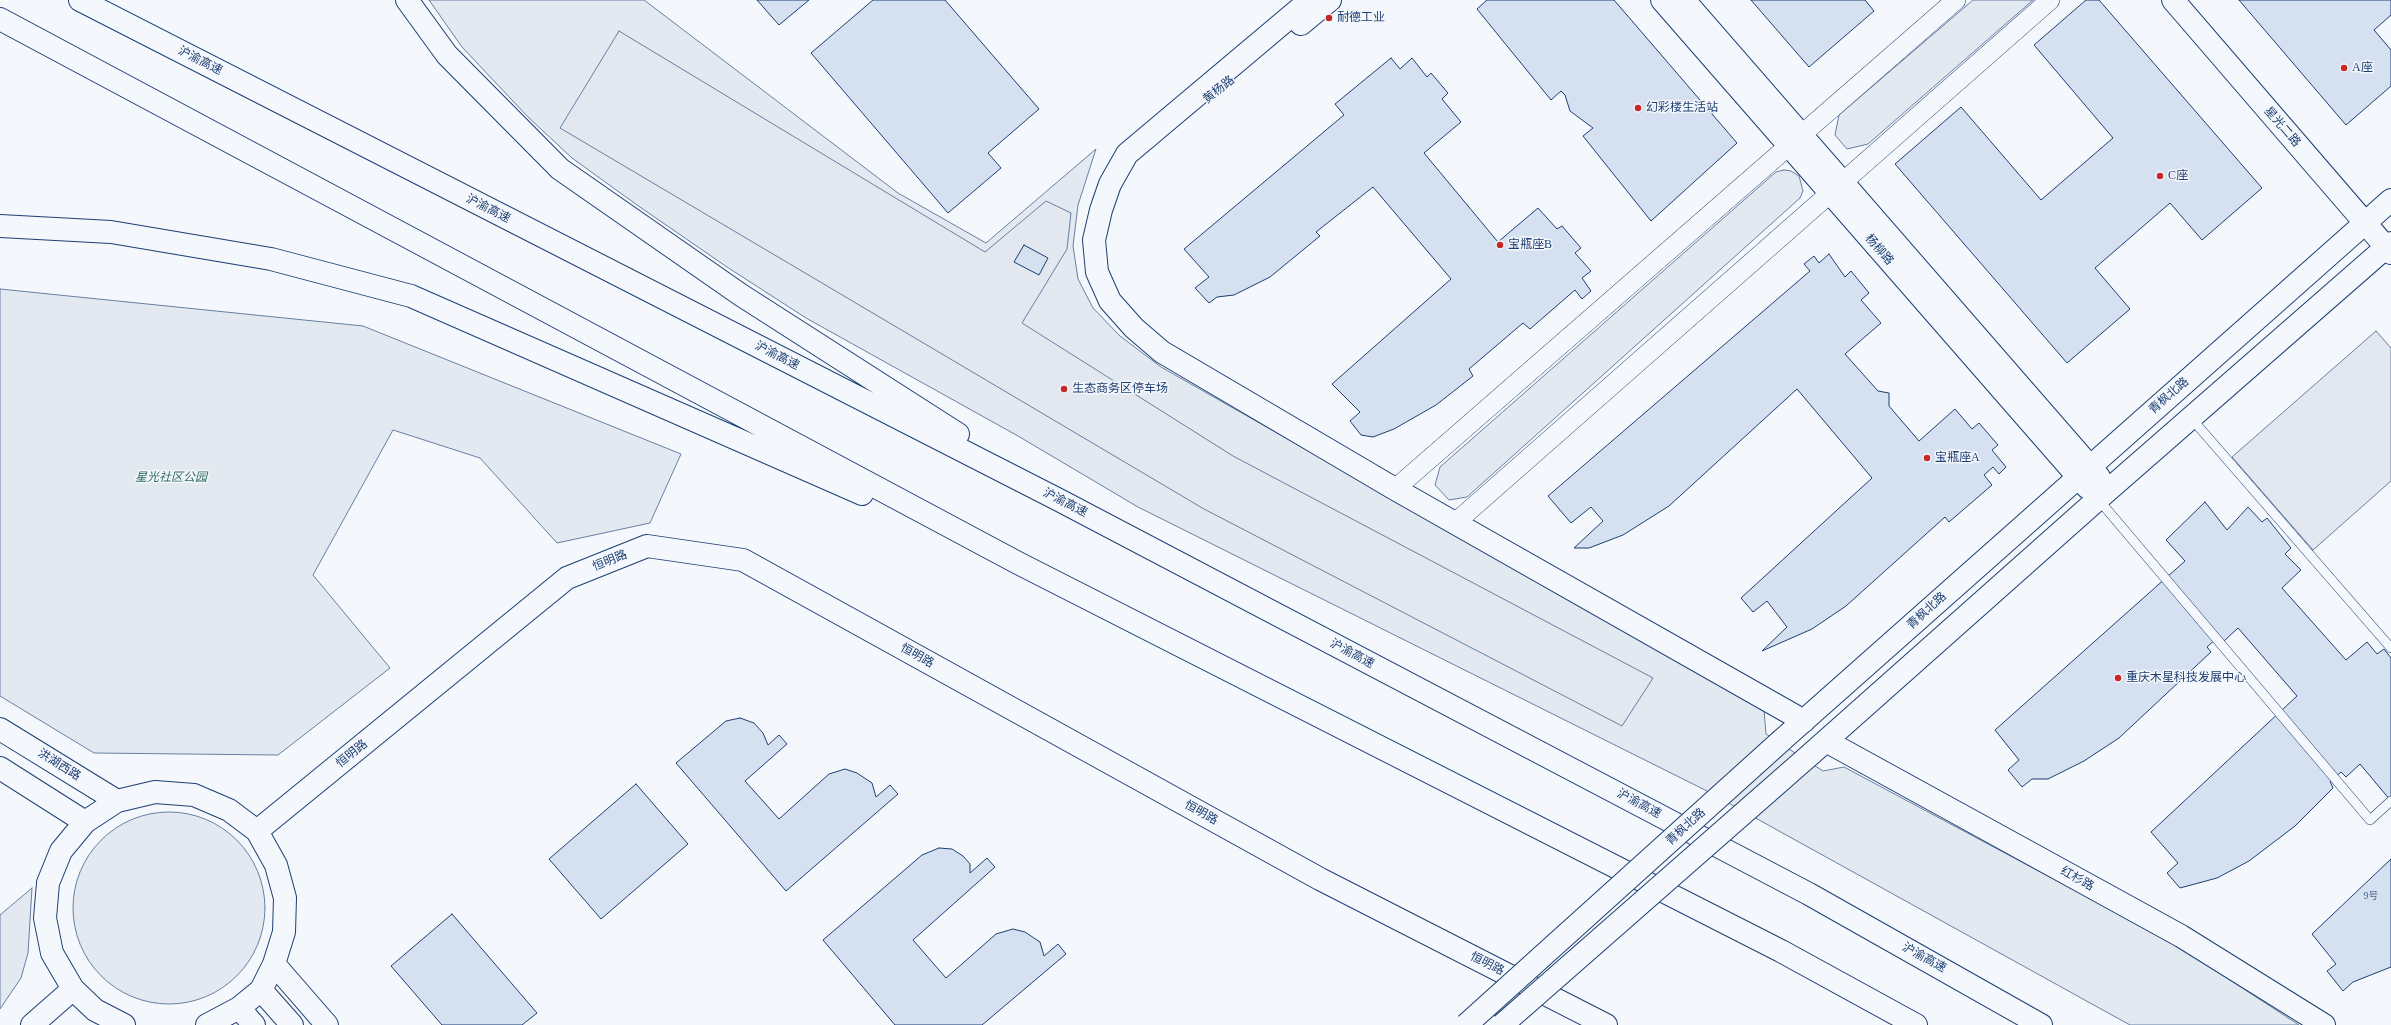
<!DOCTYPE html>
<meta charset="utf-8">
<style>
body{margin:0}
canvas{display:block;background:#f4f7fb}
</style>
<canvas width="2391" height="1025"></canvas>
<script>
const g = document.querySelector('canvas').getContext('2d');
g.lineJoin = 'round';
function paint(path, color) {
  g.fillStyle = color;
  g.fill(path, 'evenodd');
}
function toPath(rows) {
  const path = new Path2D();
  for (const r of rows) {
    if (r.length === 3) {
      path.moveTo(r[0] + r[2], r[1]);
      path.arc(r[0], r[1], r[2], 0, 2 * Math.PI);
      continue;
    }
    path.moveTo(r[0], r[1]);
    for (let i = 2; i < r.length; i += 2) path.lineTo(r[i], r[i + 1]);
  }
  return path;
}
function strokePath(path, color, width, dash) {
  g.strokeStyle = color;
  g.lineWidth = width;
  g.lineCap = dash ? 'butt' : 'round';
  g.setLineDash(dash || []);
  g.stroke(path);
}
function write(font, color, halo, rows, align = 'center') {
  g.font = font + ' "Times New Roman","Noto Sans SC",serif';
  g.lineWidth = 3;
  g.setLineDash([]);
  g.textBaseline = 'middle';
  g.strokeStyle = halo;
  g.fillStyle = color;
  for (const [text, x, y, turn = 0] of rows) {
    g.save();
    g.translate(x, y);
    g.rotate((+turn || 0) * Math.PI / 180);
    g.textAlign = isNaN(turn) ? turn : align;
    if (halo) g.strokeText(text, 0, 0);
    g.fillText(text, 0, 0);
    g.restore();
  }
}
const green = toPath([
 [429,0,644,0,898,193,986,243,1096,149,1078,205,1073,246,1078,279,1093,308,1120,336,1161,367,1764,710,1766,734,1823,771,1844,767,2175,944,2299,1025,2130,1025,1703,789,1138,507,1018,436,806,318,727,267,637,205,572,158,528,117,462,47,429,0],
 [1973,0,2033,0,1868,144,1847,149,1835,135,1839,115,1973,0],
 [1784,170,1791,171,1799,176,1803,191,1800,198,1467,497,1449,500,1435,485,1440,467,1776,172,1784,170],
 [0,289,363,326,681,454,650,523,557,543,480,458,393,430,313,575,390,668,278,755,94,753,0,696,0,289],
 [169,908,96],
 [32,888,28,953,21,978,0,1009,0,915,32,888]
]);
const parking = toPath([
 [619,31,985,252,1046,201,1071,213,1067,249,1022,323,1233,456,1653,678,1622,726,1204,509,560,128,619,31],
 [2376,331,2391,348,2391,481,2313,550,2232,457,2376,331]
]);
const building = toPath([
 [757,0,809,0,779,25,757,0],
 [873,0,945,0,1039,109,988,153,1001,168,948,213,811,53,873,0],
 [1487,0,1614,0,1737,143,1651,221,1583,136,1593,128,1570,111,1565,95,1561,91,1551,100,1477,9,1487,0],
 [1751,0,1865,0,1874,11,1809,67,1751,0],
 [2086,0,2099,0,2262,188,2202,240,2170,203,2095,268,2130,309,2067,363,1895,164,1961,107,2041,200,2113,138,2034,45,2086,0],
 [2239,0,2391,0,2391,15,2374,30,2391,50,2391,86,2346,125,2239,0],
 [1391,58,1400,69,1412,58,1427,77,1431,73,1448,93,1442,99,1461,122,1424,153,1498,242,1538,208,1557,229,1562,226,1581,248,1575,253,1591,271,1582,278,1591,291,1582,299,1575,290,1530,329,1523,323,1469,369,1473,376,1436,405,1394,429,1373,437,1361,435,1350,421,1360,412,1332,384,1451,279,1373,187,1316,232,1320,236,1270,277,1234,295,1217,297,1209,303,1195,288,1209,277,1184,249,1344,115,1335,104,1391,58],
 [1024,245,1048,258,1039,275,1014,262,1024,245],
 [1829,254,1845,277,1851,271,1869,293,1861,300,1881,323,1845,354,1878,391,1889,393,1889,406,1919,441,1955,409,1972,429,1979,423,1998,445,1992,450,2006,467,1999,474,1993,467,1984,475,1992,485,1949,522,1945,517,1846,606,1812,629,1762,651,1787,627,1767,601,1753,612,1741,598,1872,478,1797,389,1669,506,1623,535,1589,548,1574,548,1603,521,1591,507,1571,523,1548,496,1810,271,1804,264,1814,256,1819,263,1829,254],
 [2205,502,2227,530,2248,507,2262,522,2267,518,2291,548,2285,554,2301,570,2282,588,2346,660,2367,642,2377,654,2384,649,2391,658,2391,801,2360,764,2346,777,2341,772,2330,781,2333,788,2295,826,2249,861,2217,878,2180,888,2167,873,2178,863,2151,832,2297,696,2238,628,2224,641,2219,636,2207,647,2211,652,2119,738,2084,761,2048,779,2032,779,2022,787,2008,770,2019,760,1995,730,2185,561,2166,540,2205,502],
 [740,718,754,723,763,733,768,745,779,735,787,744,745,781,779,819,829,774,845,769,857,773,872,783,876,797,890,785,898,794,786,891,676,763,726,721,740,718],
 [636,784,688,844,601,919,549,859,636,784],
 [939,848,952,849,963,856,970,864,970,873,987,858,995,867,913,940,946,978,996,934,1013,929,1025,932,1040,942,1044,956,1058,944,1066,954,982,1025,895,1025,823,940,922,855,939,848],
 [2391,859,2391,967,2353,982,2343,991,2327,971,2336,964,2312,934,2391,859],
 [452,914,537,1013,522,1025,442,1025,391,966,452,914]
]);
const lane = toPath([
 [2191,418,2391,648],
 [2098,499,2370,820,2391,801]
]);
const street = toPath([
 [1395,489,1956,0],
 [1455,523,2050,0]
]);
const secondary = toPath([
 [1310,0,1127,154,1110,184,1101,210,1094,240,1097,272,1110,301,1134,328,1162,352,1395,489,1804,721],
 [1662,0,2087,487],
 [1684,0,2099,477],
 [2173,0,2391,253],
 [1301,24,1330,0],
 [0,729,117,801],
 [1782,740,2391,200],
 [1826,741,2181,936,2324,1025],
 [1811,754,2098,499,2391,243],
 [0,768,85,822],
 [257,831,567,578,647,546,743,560,1320,879,1606,1025],
 [274,964,327,1025],
 [261,990,292,1025],
 [239,1008,254,1025],
 [32,1025,73,989],
 [124,1025,95,1010,73,989,52,953,45,918,48,883,61,851,85,822,117,801,155,792,194,795,229,810,257,831,276,865,285,898,284,932,274,964,261,990,239,1008,207,1025]
]);
const highway = toPath([
 [80,0,1059,500,1809,894,2041,1025],
 [407,0,447,55,560,169,741,295,958,434],
 [0,19,1018,563,1781,951,1916,1025],
 [0,226,111,232,271,259,411,296,862,494]
]);
const secondaryBridge = toPath([
 [1466,1025,1782,740],
 [1502,1025,1811,754]
]);
const markers = [
 [1329,18,4,"#c62828"],
 [2344,68,4,"#c62828"],
 [1638,108,4,"#c62828"],
 [2160,176,4,"#c62828"],
 [1500,245,4,"#c62828"],
 [1064,389,4,"#c62828"],
 [1927,458,4,"#c62828"],
 [2118,678,4,"#c62828"]
];
const numberNames = [
 ["9号",2371,896]
];
const poiNames = [
 ["耐德工业",1337,18],
 ["A座",2352,68],
 ["幻彩楼生活站",1646,108],
 ["C座",2168,176],
 ["宝瓶座B",1508,245],
 ["生态商务区停车场",1072,389],
 ["宝瓶座A",1935,458],
 ["重庆木星科技发展中心",2126,678]
];
const streetNames = [
 ["沪渝高速",200,61,27],
 ["黄杨路",1219,90,-39],
 ["星光二路",2282,127,49],
 ["沪渝高速",488,209,27],
 ["杨柳路",1879,250,49],
 ["沪渝高速",777,356,27],
 ["青枫北路",2169,396,-41],
 ["沪渝高速",1065,503,27],
 ["恒明路",610,561,-22],
 ["青枫北路",1927,611,-42],
 ["沪渝高速",1352,654,28],
 ["恒明路",917,656,29],
 ["恒明路",352,754,-39],
 ["洪湖西路",59,765,32],
 ["沪渝高速",1639,804,28],
 ["恒明路",1201,813,29],
 ["青枫北路",1686,827,-42],
 ["红杉路",2077,879,29],
 ["沪渝高速",1924,958,29],
 ["恒明路",1487,964,27]
];
const parkNames = [
 ["星光社区公园",171,478]
];
paint(green, '#e3e9f0');
strokePath(green, '#687fa3', 1);
paint(parking, '#e3e8f0');
strokePath(parking, '#687fa3', 1);
paint(building, '#d5e0f0');
strokePath(building, '#1d3f73', 1);
strokePath(lane, '#1d3f73', 10);
strokePath(street, '#1d3f73', 20);
strokePath(secondary, '#1d3f73', 24);
strokePath(highway, '#1d3f73', 24);
strokePath(lane, '#f4f7fb', 9);
strokePath(street, '#f4f7fb', 19);
strokePath(secondary, '#f4f7fb', 22);
strokePath(highway, '#f4f7fb', 22);
strokePath(secondaryBridge, '#1d3f73', 24, []);
strokePath(secondaryBridge, '#f4f7fb', 22);
for (const [x, y, r, color] of markers) {
  const dot = new Path2D();
  dot.arc(x, y, r, 0, 2 * Math.PI);
  g.fillStyle = color;
  g.fill(dot);
  strokePath(dot, '#f4f7fb', 1.5);
}
write('10px', '#4b6792', null, numberNames);
write('12px', '#1d3f73', '#f4f7fb', poiNames, 'left');
write('12px', '#1d3f73', '#f4f7fb', streetNames);
write('italic 12px', '#2c6c60', '#f4f7fb', parkNames);
</script>
